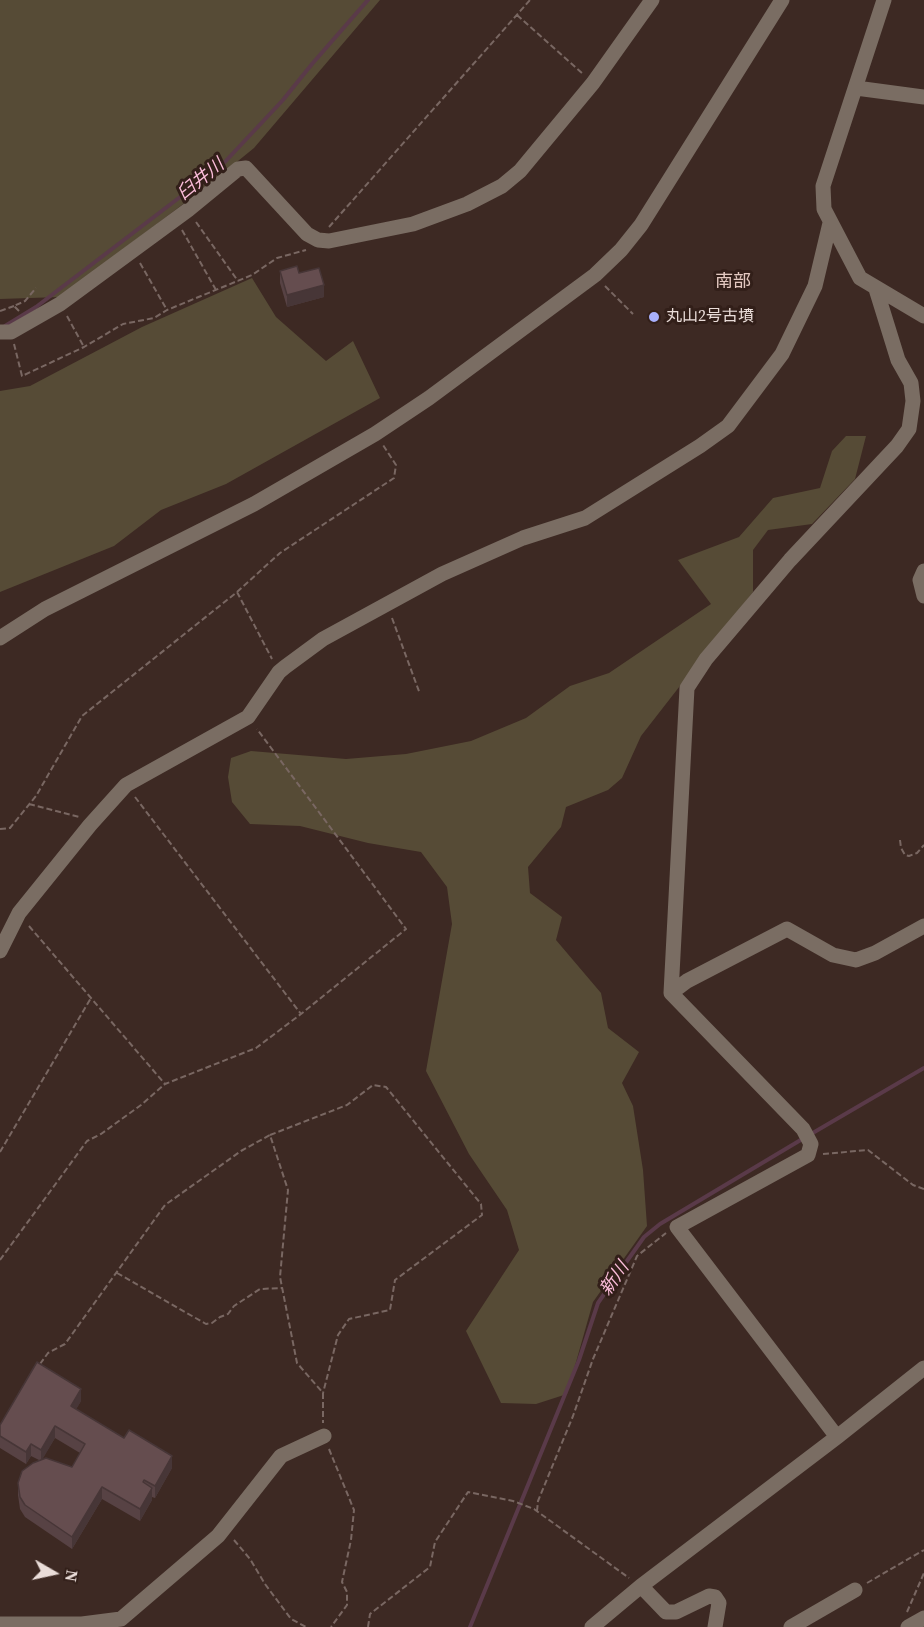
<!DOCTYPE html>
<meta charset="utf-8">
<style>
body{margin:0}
#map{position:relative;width:924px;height:1627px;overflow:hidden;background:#3d2923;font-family:"Source Serif 4",serif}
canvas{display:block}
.north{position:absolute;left:24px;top:1543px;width:60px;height:60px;-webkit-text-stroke:4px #321f19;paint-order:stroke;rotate:99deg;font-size:16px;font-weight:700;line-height:24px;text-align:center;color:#eaddd9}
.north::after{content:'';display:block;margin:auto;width:21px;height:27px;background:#eaddd9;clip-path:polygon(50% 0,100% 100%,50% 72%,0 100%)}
</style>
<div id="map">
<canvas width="924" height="1627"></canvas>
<div class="north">N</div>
</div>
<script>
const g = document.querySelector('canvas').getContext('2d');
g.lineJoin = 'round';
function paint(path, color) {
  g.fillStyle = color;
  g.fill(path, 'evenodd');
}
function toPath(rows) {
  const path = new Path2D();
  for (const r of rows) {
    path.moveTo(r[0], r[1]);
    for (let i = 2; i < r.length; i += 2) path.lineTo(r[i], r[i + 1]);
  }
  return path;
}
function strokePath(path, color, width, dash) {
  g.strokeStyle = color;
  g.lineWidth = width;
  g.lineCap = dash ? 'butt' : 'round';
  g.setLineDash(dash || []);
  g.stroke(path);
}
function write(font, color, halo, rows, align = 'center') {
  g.font = font + ' "Source Serif 4","Noto Sans JP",serif';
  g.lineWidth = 6;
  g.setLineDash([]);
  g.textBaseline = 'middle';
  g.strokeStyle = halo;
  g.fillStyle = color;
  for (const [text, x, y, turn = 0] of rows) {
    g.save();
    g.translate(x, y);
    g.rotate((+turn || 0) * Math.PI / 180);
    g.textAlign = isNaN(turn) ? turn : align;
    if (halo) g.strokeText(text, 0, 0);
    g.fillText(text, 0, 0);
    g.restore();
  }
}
const green = toPath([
 [0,0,380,0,254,148,211,183,60,297,0,299],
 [252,278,276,317,326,361,353,341,380,398,226,484,161,510,114,546,0,592,0,391,30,386,142,327],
 [846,436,866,436,855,479,812,524,768,530,753,550,753,592,641,736,622,778,608,790,566,807,561,827,528,867,530,893,562,917,556,940,601,993,608,1028,639,1052,622,1083,633,1106,643,1170,647,1226,593,1302,567,1394,536,1404,501,1403,466,1331,519,1250,507,1210,469,1154,426,1071,452,924,447,887,421,852,368,843,300,826,250,824,232,802,228,777,231,758,251,751,346,759,406,754,471,741,526,718,570,686,609,673,711,604,678,560,739,537,773,498,820,488,832,451]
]);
const stream = toPath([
 [5,326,36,307,222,165,283,100,312,64,368,0],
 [811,1134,924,1068],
 [470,1627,579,1360,598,1303,627,1261,644,1237,660,1224,804,1138]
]);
const path = toPath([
 [517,15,582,73],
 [196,222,238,281],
 [329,227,530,0],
 [182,230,216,290],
 [140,263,167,310],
 [605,286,633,314],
 [0,311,14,306],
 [19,311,14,306,25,301,36,288],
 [67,316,84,347],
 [14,344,22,376,84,347,123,324,154,318,167,310,252,275,277,258,306,250],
 [237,592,272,659],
 [392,618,420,694],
 [135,797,301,1014],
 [29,804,79,817],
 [0,829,10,828,36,796,82,716,237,592,280,553,394,478,396,465,383,445],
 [900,840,901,848,905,855,909,856,917,853,924,845],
 [29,926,165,1084,256,1048,301,1014,406,929,257,729],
 [270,1135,347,1105,373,1085,386,1087,481,1204,482,1215,395,1280,390,1310,349,1319,338,1335,323,1393],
 [0,1152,91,998],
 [823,1154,868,1150,913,1185,924,1189],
 [0,1260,87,1141,101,1134,141,1105,165,1084],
 [117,1273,206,1324,212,1323,220,1317,228,1314,234,1306,260,1289,282,1288],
 [40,1364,48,1353,65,1344,165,1205,241,1151,270,1135,288,1190,280,1277,297,1363,323,1393,323,1423],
 [329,1449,354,1510,351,1540,342,1582,347,1592,347,1605,331,1627],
 [537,1511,538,1501,573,1416,593,1359,637,1256,666,1233],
 [234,1540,250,1559,265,1584,291,1619,306,1627],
 [867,1583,924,1550],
 [907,1612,924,1573],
 [368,1627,370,1614,430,1567,435,1542,468,1492,513,1501,534,1509,629,1578]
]);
const minor = toPath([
 [884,0,823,186,824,209,860,278,924,316],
 [856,88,924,97],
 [0,332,11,332,60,304,188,210,238,169,246,168,307,234,318,240,329,241,413,224,467,204,502,186,520,171,593,83,652,0],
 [924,571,920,580,924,596],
 [0,638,45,609,254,504,375,434,429,398,595,275,621,250,641,225,782,0],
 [0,951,19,913,90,825,126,785,248,717,279,672,285,667,323,639,442,574,523,538,585,518,700,446,728,426,782,354,815,286,830,223],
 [671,993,687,981,787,929,833,955,856,960,875,953,924,926],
 [837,1437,677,1227,808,1155,811,1144,803,1129,671,993,687,688,706,659,790,560,897,446,909,429,913,401,911,383,898,360,876,289],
 [641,1586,666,1612,676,1612,709,1596,715,1597,719,1603,715,1627],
 [0,1624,82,1624,121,1619,218,1536,281,1456,324,1436],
 [592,1627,641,1586,837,1437,924,1368],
 [791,1627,855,1590],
 [908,1627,924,1618]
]);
const wall = toPath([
 [280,271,299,273,324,297,287,307,280,283],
 [81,1401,76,1409,172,1468,155,1498,152,1497,152,1500,140,1521,102,1499,72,1549,25,1517,20,1509,18,1495,18,1483,39,1460,31,1456,26,1464,0,1448,0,1425],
 [55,1438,80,1453,72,1467,42,1459]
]);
const shadedWall = toPath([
 [324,285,324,297,287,307,287,295],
 [81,1389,81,1401,71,1418,71,1406],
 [55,1426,55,1438,41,1462,41,1450],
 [31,1444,31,1456,26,1464,26,1452],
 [172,1456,172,1468,155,1498,155,1486],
 [102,1487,102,1499,72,1549,72,1537],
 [152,1488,152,1500,140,1521,140,1509]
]);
const building = toPath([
 [297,266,299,273,319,268,324,285,287,295,280,271,297,266],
 [37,1362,81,1389,71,1406,124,1438,129,1430,172,1456,155,1486,144,1480,143,1482,152,1488,140,1509,102,1487,72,1537,25,1505,20,1497,18,1483,22,1471,33,1463,46,1458,72,1467,85,1444,55,1426,41,1450,31,1444,26,1452,0,1436,0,1425,37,1362]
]);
const markers = [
 [654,317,6,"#a8b0fc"]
];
const poiNames = [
 ["丸山2号古墳",666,317]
];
const waterNames = [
 ["臼井川",201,180,-39],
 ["新川",615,1279,-55]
];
const neighbourhoodNames = [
 ["南部",733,282]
];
paint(green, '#564b36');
strokePath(stream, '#5a3a49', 4);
strokePath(path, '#796762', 2, [6, 3]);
strokePath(minor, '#7a6d63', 15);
paint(wall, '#574244');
paint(shadedWall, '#473637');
paint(building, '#654d4f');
strokePath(building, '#473637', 1.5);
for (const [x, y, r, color] of markers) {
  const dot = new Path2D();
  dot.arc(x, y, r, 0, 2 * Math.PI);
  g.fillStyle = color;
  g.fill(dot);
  strokePath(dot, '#321f19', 2);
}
write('16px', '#eaddd9', '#321f19', poiNames, 'left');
write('italic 18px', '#fabcd9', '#321f19', waterNames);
write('18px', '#e3c8c0', '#321f19', neighbourhoodNames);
</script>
